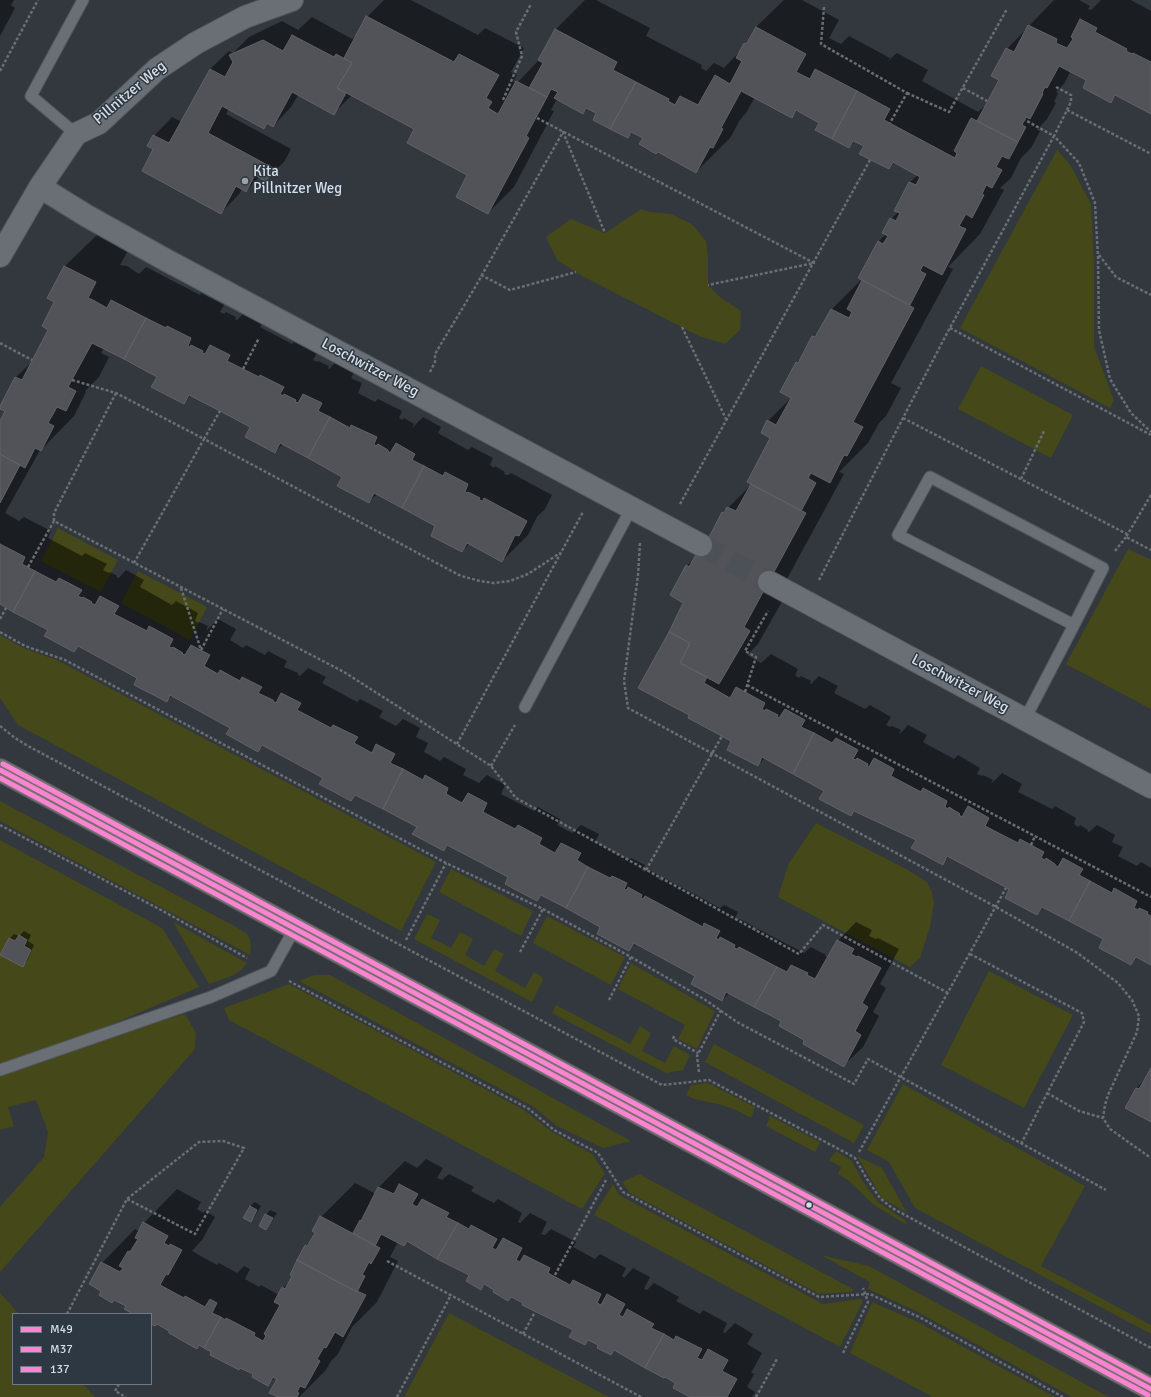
<!DOCTYPE html>
<style>
body{margin:0}
#map{position:relative;width:1151px;height:1397px;overflow:hidden;background:#32383e;font-family:Signika,sans-serif}
canvas{display:block}
.legend{position:absolute;left:12px;top:1313px;width:140px;height:72px;box-sizing:border-box;background:#2d3843;border:1px solid #717a84;margin:0;padding:5px 7px;list-style:none;font-size:12px;color:#d6dde5}
.legend li{display:flex;align-items:center;gap:8px;height:20px}
.legend b{width:20px;border:1px solid #717a84}
</style>
<div id="map">
<canvas width="1151" height="1397"></canvas>
<ul class="legend">
<li><b style="height:5px;background:#fb84d1"></b>M49</li>
<li><b style="height:5px;background:#fb84d1"></b>M37</li>
<li><b style="height:5px;background:#fb84d1"></b>137</li>
</ul>
</div>
<script>
const g = document.querySelector('canvas').getContext('2d');
g.lineJoin = 'round';
function paint(path, color) {
  g.fillStyle = color;
  g.fill(path, 'evenodd');
}
function toPath(rows) {
  const path = new Path2D();
  for (const r of rows) {
    path.moveTo(r[0], r[1]);
    for (let i = 2; i < r.length; i += 2) path.lineTo(r[i], r[i + 1]);
  }
  return path;
}
function strokePath(path, color, width, dash) {
  g.strokeStyle = color;
  g.lineWidth = width;
  g.lineCap = dash ? 'butt' : 'round';
  g.setLineDash(dash || []);
  g.stroke(path);
}
function write(font, color, halo, rows, align = 'center') {
  g.font = font + ' Signika,sans-serif';
  g.lineWidth = 3;
  g.setLineDash([]);
  g.textBaseline = 'middle';
  g.strokeStyle = halo;
  g.fillStyle = color;
  for (const [text, x, y, turn = 0] of rows) {
    g.save();
    g.translate(x, y);
    g.rotate((+turn || 0) * Math.PI / 180);
    g.textAlign = isNaN(turn) ? turn : align;
    if (halo) g.strokeText(text, 0, 0);
    g.fillText(text, 0, 0);
    g.restore();
  }
}
const green = toPath([
 [1057,150,1071,166,1091,204,1094,262,1094,347,1114,400,1110,408,960,328],
 [641,209,650,212,671,214,692,224,706,241,708,257,708,285,720,297,741,311,740,330,725,344,699,336,582,276,557,260,546,237,571,219,605,233],
 [981,366,1073,415,1051,458,958,409],
 [58,528,118,560,101,592,41,561],
 [1128,549,1151,560,1151,709,1066,664],
 [138,571,207,607,190,640,121,603],
 [0,635,23,648,57,660,436,862,401,931,18,725,0,698],
 [0,801,238,928,247,934,250,940,251,945,250,955,0,821],
 [816,823,908,870,927,882,932,892,934,903,930,927,920,958,910,967,778,897,789,863],
 [0,840,162,928,199,987,29,1060,185,1014,196,1033,195,1049,0,1272,0,1207,44,1157,48,1132,36,1100,8,1107,14,1126,0,1130],
 [451,869,533,911,521,936,439,892],
 [427,914,440,920,431,938,451,948,460,932,473,939,465,955,484,966,494,949,504,954,495,971,525,988,534,972,541,976,543,980,532,1002,414,939],
 [547,916,625,957,611,985,533,943],
 [173,922,247,963,241,970,234,975,209,984],
 [631,963,715,1011,697,1049,678,1039,685,1025,618,989],
 [989,971,1073,1015,1024,1108,941,1065],
 [314,975,330,975,631,1141,603,1148,557,1126,534,1107,299,981],
 [289,984,524,1110,552,1132,592,1154,605,1173,582,1209,229,1020,224,1008],
 [556,1005,630,1044,640,1026,651,1033,642,1051,665,1063,674,1046,690,1055,683,1070,666,1073,552,1013],
 [714,1044,864,1125,854,1143,705,1062],
 [708,1083,755,1107,751,1118,736,1110,722,1105,694,1099,686,1095,691,1085],
 [903,1084,1085,1186,1041,1266,1151,1325,1151,1334,915,1208,889,1162,867,1150],
 [770,1116,820,1142,815,1152,766,1126],
 [836,1151,852,1161,863,1182,878,1202,906,1221,905,1224,874,1205,849,1181,838,1174,841,1167,829,1160],
 [857,1156,882,1168,907,1213,882,1198],
 [639,1174,853,1289,851,1292,819,1294,630,1193,622,1182],
 [613,1184,619,1195,823,1304,861,1299,863,1301,840,1347,594,1215],
 [821,1255,869,1266,1109,1397,1072,1397,916,1311,868,1289,870,1282],
 [0,1293,19,1314,13,1314,13,1384,83,1384,95,1397,0,1397],
 [872,1302,918,1322,1055,1397,933,1397,850,1353],
 [449,1313,609,1397,404,1397]
]);
const shadow = toPath([
 [0,0,14,0,11,5,15,8,0,36],
 [384,0,411,0,478,35,485,28,524,48,511,72,517,75,513,82,516,84,540,59,555,30,585,0,596,0,650,28,646,36,702,65,701,68,706,71,714,63,724,68,742,49,756,27,784,0,802,0,839,20,829,38,841,44,849,36,890,58,888,61,897,53,928,70,922,81,978,112,988,103,1000,79,1007,49,1054,0,1079,0,1090,6,1088,9,1091,10,1101,0,1131,0,1151,11,1151,113,1117,95,1111,102,1088,79,1071,70,1064,84,1056,92,1058,93,1054,102,1056,103,1047,119,1037,130,1040,131,1031,148,1021,158,1011,178,1000,188,1004,190,980,234,948,267,953,269,891,383,901,388,886,416,879,423,868,443,839,472,844,474,782,588,788,591,758,644,747,655,761,663,771,654,798,669,795,675,799,678,801,676,811,681,810,683,811,684,819,676,838,686,834,693,865,709,870,705,891,717,886,725,890,727,892,726,901,730,899,735,908,725,927,735,923,742,954,759,958,755,980,768,977,774,982,776,983,775,993,780,991,784,1002,773,1022,784,1018,792,1052,809,1055,806,1076,818,1074,824,1078,827,1080,825,1088,830,1087,831,1089,832,1097,825,1115,835,1112,842,1123,847,1118,856,1137,866,1141,862,1151,868,1151,964,1138,957,1131,964,1104,939,1044,907,1037,914,1011,889,949,856,942,864,917,839,856,810,851,815,825,790,765,758,757,765,733,741,690,715,670,632,685,602,671,595,687,566,695,558,705,540,711,534,723,513,752,484,771,438,762,433,768,421,792,397,782,392,797,362,802,357,813,337,821,329,831,310,862,279,878,242,886,234,891,219,898,212,895,210,910,182,918,175,895,162,889,168,865,146,855,141,849,147,820,122,798,110,792,116,755,97,746,113,740,120,730,138,696,172,644,137,633,132,627,137,598,112,588,108,583,113,557,99,551,110,554,111,514,187,488,213,469,175,415,129,352,95,334,113,299,94,291,107,273,126,268,123,264,128,229,108,226,114,291,149,284,162,265,180,259,177,246,191,242,189,239,194,221,213,155,149,154,136,172,117,182,122,210,69,229,51,233,53,249,37,282,21,298,30,312,17,352,39,355,36,357,37,367,17],
 [99,233,129,249,120,265,127,266,139,274,146,267,200,295,201,293,224,305,220,312,224,314,226,312,236,317,235,319,237,320,245,312,263,322,260,327,292,344,294,342,317,353,313,360,317,362,318,361,329,366,328,368,329,369,337,361,355,370,351,378,362,383,358,393,375,402,378,399,402,411,399,418,402,420,404,418,414,424,412,428,423,417,441,427,438,433,468,450,472,447,493,458,490,465,494,468,495,466,505,472,504,474,508,475,511,473,552,495,545,509,537,517,528,535,502,561,470,543,462,551,436,525,377,494,369,502,344,476,283,444,275,452,251,427,191,395,184,403,158,376,104,348,101,353,109,357,99,377,85,391,86,392,74,416,39,452,5,513,19,521,24,517,51,531,48,538,82,556,85,553,107,564,103,570,109,573,110,572,117,576,116,577,119,578,126,570,144,580,140,587,172,605,176,601,198,613,195,621,198,623,199,622,208,626,206,631,218,619,236,629,230,640,243,648,246,645,265,655,268,651,287,661,284,667,298,673,298,675,300,676,308,668,326,677,322,683,357,702,360,699,383,711,379,717,396,726,403,719,420,728,416,737,428,743,424,752,440,761,444,757,466,769,463,775,479,783,487,775,505,785,501,794,534,811,538,807,560,819,557,825,572,833,581,825,599,834,595,842,629,860,631,858,645,865,642,870,645,872,648,869,660,876,658,879,662,881,664,878,720,908,724,905,738,912,734,920,737,921,740,919,753,926,752,929,756,931,758,929,804,953,811,947,826,955,825,956,828,958,838,941,856,922,872,930,869,936,876,939,878,938,899,949,880,984,886,988,873,1012,879,1016,863,1047,844,1065,806,1040,782,1021,729,993,722,1000,696,976,636,943,629,950,602,926,543,894,537,900,509,877,449,845,444,850,418,827,356,795,350,800,325,778,264,745,258,750,231,727,172,695,167,701,138,677,79,646,74,651,49,630,0,603,0,423,6,411,0,408,16,377,33,361,49,329,56,302,48,298,65,266],
 [24,931,31,935,28,941,34,945,27,961,22,965,1,954,10,938,14,934,19,936],
 [1151,1070,1151,1121,1136,1089,1146,1078],
 [426,1159,443,1168,437,1178,442,1180,449,1174,474,1187,471,1191,484,1198,494,1203,498,1199,522,1213,518,1222,520,1223,530,1213,547,1222,541,1234,545,1235,551,1229,576,1242,573,1247,595,1259,600,1254,626,1268,622,1276,624,1278,633,1268,650,1277,644,1289,647,1290,654,1283,679,1297,676,1301,700,1314,703,1310,727,1323,723,1332,725,1333,735,1323,753,1334,747,1344,762,1353,751,1373,754,1374,747,1387,755,1392,752,1397,693,1397,677,1382,615,1350,611,1354,600,1344,590,1339,585,1344,574,1330,512,1296,508,1300,496,1289,486,1284,481,1288,471,1275,408,1241,404,1245,398,1242,390,1257,398,1261,377,1302,352,1327,338,1354,331,1361,326,1370,299,1397,280,1397,278,1378,275,1377,268,1384,254,1374,200,1344,157,1323,151,1323,151,1314,135,1314,127,1306,102,1290,102,1263,135,1229,139,1231,144,1223,177,1189,201,1202,197,1209,203,1213,205,1211,215,1217,202,1240,192,1251,217,1265,219,1263,237,1273,244,1266,250,1269,245,1279,259,1287,261,1285,279,1295,283,1288,291,1280,305,1246,312,1239,316,1232,314,1231,321,1217,355,1183,376,1194,379,1187,405,1161,417,1168],
 [255,1202,261,1206,255,1216,251,1221,250,1206],
 [270,1210,277,1213,270,1224,266,1229,266,1215]
]);
const building = toPath([
 [366,16,454,62,459,54,499,75,486,98,492,102,488,108,498,114,516,81,547,97,526,136,529,138,488,214,456,197,467,175,407,143,414,129,337,88,352,63,344,58,366,16],
 [1080,19,1097,28,1095,32,1127,49,1126,51,1132,54,1133,53,1151,62,1151,114,1115,95,1111,103,1083,88,1086,80,1059,66,1047,88,1045,87,1042,93,1043,94,1030,119,1026,117,1022,125,1026,127,1018,142,977,121,999,80,991,76,1006,48,1014,52,1028,25,1057,39,1056,43,1067,48,1073,39,1071,37,1080,19],
 [756,27,806,54,796,72,810,79,815,69,857,91,832,139,815,130,819,123,796,110,792,118,741,91,721,128,723,129,713,148,710,147,696,173,658,152,656,154,639,144,643,138,631,132,628,138,610,129,636,82,669,99,668,101,675,105,680,96,698,105,715,75,730,84,742,61,736,58,744,43,746,44,756,27],
 [555,29,617,62,613,70,636,82,610,129,593,120,596,113,586,108,583,114,554,98,558,92,551,89,547,97,529,88,543,63,538,60,555,29],
 [292,35,334,57,336,54,352,63,337,88,346,93,334,115,292,92,273,127,267,123,264,129,222,106,208,133,273,168,266,182,255,175,246,192,236,186,221,214,142,171,153,149,147,146,153,135,169,143,210,69,225,77,233,62,229,55,263,40,283,51,292,35],
 [857,91,890,109,884,120,955,158,957,153,954,151,971,118,1018,142,1009,159,1002,156,996,167,1002,170,992,188,986,185,982,194,984,195,972,218,966,214,959,226,966,229,942,275,923,265,920,271,926,274,910,305,858,278,878,241,883,244,888,236,882,233,890,218,896,221,900,213,894,211,909,182,916,185,920,177,893,162,889,169,859,154,864,146,853,141,849,148,832,139,857,91],
 [64,266,96,282,88,298,93,300,107,308,111,300,146,318,124,359,92,343,68,387,76,391,66,411,57,407,48,423,54,426,41,451,35,448,25,468,0,454,0,421,5,411,0,409,0,406,15,377,22,380,48,330,42,326,54,302,47,298,64,266],
 [862,280,914,308,853,422,863,427,847,456,844,455,830,483,811,473,808,478,816,483,801,511,747,482,770,438,761,433,767,420,776,425,791,398,780,392,796,362,798,363,812,336,815,337,831,309,849,318,852,312,847,309,862,280],
 [146,318,166,328,167,326,191,338,188,346,190,347,191,345,203,351,202,353,205,354,210,345,230,355,227,361,259,377,260,375,284,387,280,394,283,396,284,394,296,400,295,402,298,403,303,394,322,403,318,411,330,417,308,458,280,443,275,453,245,437,250,427,220,411,189,395,184,404,151,387,157,377,124,359,146,318],
 [330,417,350,428,351,425,377,437,374,444,376,446,378,444,388,450,388,451,390,453,396,443,415,454,412,460,424,466,402,508,374,493,369,503,337,486,342,477,308,458,330,417],
 [0,454,20,465,0,503,0,454],
 [424,466,443,476,445,472,468,484,465,492,468,493,468,492,480,498,479,500,483,501,484,498,527,521,519,536,515,535,502,562,467,543,462,552,431,536,435,526,402,508,424,466],
 [751,484,806,513,744,627,750,631,719,684,680,663,690,643,669,632,683,603,670,595,686,565,689,567,704,540,707,541,722,512,724,513,727,507,736,511,751,484],
 [0,544,25,557,22,564,35,571,13,612,0,604,0,544],
 [35,571,56,582,59,578,82,590,78,596,82,598,83,597,92,602,91,603,95,605,100,596,119,606,114,614,147,631,149,626,173,639,169,647,172,648,173,647,183,653,182,654,185,655,191,645,210,655,204,666,218,674,220,670,240,681,242,677,262,687,258,693,273,700,273,701,276,703,281,693,301,703,297,710,331,728,333,725,358,737,354,743,372,753,376,744,395,754,390,763,403,769,383,809,355,795,351,801,319,784,323,778,262,745,258,752,226,734,230,728,170,695,167,702,134,685,137,678,78,646,74,652,44,636,48,630,13,612,35,571],
 [669,632,690,643,680,663,707,677,704,683,730,698,736,687,765,703,762,709,765,711,766,709,778,715,777,717,779,718,785,709,805,720,801,727,814,733,793,774,762,757,758,766,727,750,731,741,688,718,689,715,638,688,669,632],
 [814,733,832,743,836,738,858,750,853,759,856,760,857,758,868,764,867,766,869,767,874,758,894,769,891,776,921,792,923,788,947,801,945,807,948,809,949,807,960,814,959,815,962,817,968,806,989,818,985,826,1018,843,1020,839,1044,852,1041,858,1045,860,1046,858,1055,864,1055,865,1058,867,1063,858,1083,869,1079,875,1090,881,1069,921,1042,907,1037,915,1005,898,1009,889,947,856,943,865,911,848,916,840,854,811,851,816,819,799,824,791,793,774,814,733],
 [403,769,423,780,425,775,448,788,446,794,462,803,468,793,487,803,483,812,515,829,518,825,542,838,539,844,555,853,561,843,581,853,577,860,588,867,566,908,541,895,537,901,505,884,508,877,447,845,444,851,412,834,417,827,383,809,403,769],
 [588,867,610,878,612,876,627,883,624,889,627,890,628,887,642,895,641,898,643,899,645,896,703,927,704,923,720,931,716,938,719,940,720,937,735,945,734,948,737,949,739,947,777,967,754,1007,726,992,722,1001,691,984,695,976,634,943,629,951,597,934,600,927,566,908,588,867],
 [1090,881,1112,893,1114,888,1137,901,1134,908,1138,910,1139,908,1148,912,1147,914,1151,916,1151,965,1136,957,1131,965,1099,948,1103,939,1069,921,1090,881],
 [19,935,27,940,24,946,31,950,23,967,0,955,9,938,15,941,19,935],
 [837,940,854,949,851,954,857,957,858,956,881,968,862,1003,868,1007,855,1031,861,1035,844,1067,803,1044,804,1040,779,1026,781,1021,754,1007,777,967,787,972,791,965,808,973,807,975,815,979,837,940],
 [1151,1068,1151,1122,1125,1108,1136,1088,1139,1089,1151,1068],
 [399,1184,418,1194,412,1204,417,1207,422,1199,449,1213,446,1217,458,1223,437,1259,407,1241,404,1246,381,1234,375,1246,353,1233,360,1220,361,1221,378,1187,394,1194,399,1184],
 [250,1206,257,1210,251,1222,243,1218,250,1206],
 [265,1214,273,1218,266,1230,259,1226,265,1214],
 [320,1216,380,1248,371,1264,369,1262,362,1275,365,1276,357,1292,297,1260,305,1245,307,1246,315,1233,312,1231,320,1216],
 [143,1222,168,1236,164,1243,169,1246,170,1244,182,1250,168,1275,166,1274,160,1285,184,1298,185,1296,205,1307,210,1299,217,1303,212,1313,221,1317,204,1348,199,1345,197,1349,169,1333,169,1331,157,1324,155,1326,151,1324,151,1314,133,1314,124,1309,126,1306,114,1300,112,1303,99,1295,101,1291,89,1284,101,1262,120,1272,123,1268,119,1266,128,1251,130,1252,138,1239,135,1238,143,1222],
 [458,1223,469,1229,471,1225,497,1239,492,1248,496,1250,503,1238,522,1248,516,1260,520,1262,524,1255,550,1268,548,1273,570,1285,573,1280,601,1294,597,1303,601,1305,607,1294,625,1304,619,1315,623,1317,627,1309,654,1324,651,1328,664,1334,645,1368,614,1350,611,1355,597,1348,598,1345,588,1340,585,1345,569,1337,573,1330,522,1305,523,1303,511,1297,508,1301,493,1292,494,1290,484,1284,481,1290,466,1281,469,1275,437,1259,458,1223],
 [297,1260,357,1292,357,1291,366,1295,343,1337,335,1332,326,1348,324,1347,317,1359,320,1361,305,1388,300,1386,297,1392,299,1393,297,1397,278,1397,269,1393,277,1379,273,1377,268,1386,252,1377,253,1374,240,1368,239,1370,210,1355,211,1352,204,1348,221,1317,225,1320,226,1318,255,1333,254,1336,263,1341,266,1336,264,1334,280,1305,274,1302,282,1287,285,1289,292,1276,290,1275,297,1260],
 [664,1334,674,1340,676,1336,702,1349,697,1358,702,1360,708,1349,728,1360,722,1371,737,1379,727,1397,690,1397,673,1388,675,1383,665,1377,664,1378,645,1368,664,1334]
]);
const minorTunnel = toPath([
 [701,545,769,582]
]);
const path = toPath([
 [824,7,821,44,907,93,890,123],
 [0,71,38,0],
 [1056,87,1071,95,1071,102,1054,136,1079,163,1095,203,1098,257,1099,330,1110,379,1131,413,1151,432],
 [963,88,987,101],
 [907,93,949,112,1007,9],
 [503,100,522,56,516,32,531,4],
 [1067,110,1151,154],
 [537,118,814,263,708,285],
 [1099,255,1116,277,1151,295],
 [481,275,510,290,576,272],
 [682,327,727,421],
 [950,328,1151,435],
 [0,343,32,360],
 [243,369,259,338],
 [430,372,435,362,435,354,474,289,563,132,605,233],
 [72,380,116,393,204,439,220,411],
 [903,418,1127,534],
 [1021,479,1044,431],
 [1151,495,1126,537,1151,550],
 [680,504,870,160],
 [54,521,54,513,116,393],
 [640,543,638,575,624,681,628,708,996,907,1076,952,1118,983,1132,1000,1139,1016,1137,1032,1108,1095,1105,1105,1103,1118,1110,1129,1151,1158],
 [1115,551,1126,537],
 [134,563,204,439,461,576,480,581,494,583,510,581,528,574,560,553],
 [28,567,54,521,344,672,491,766,516,798,799,954,823,925,948,993],
 [819,580,945,337,1054,136,1025,120],
 [181,588,201,650],
 [0,619,6,608],
 [0,632,25,646,65,660,446,863,543,909,631,957,704,999,737,1022,854,1084,868,1059,1106,1190],
 [201,650,223,609],
 [747,685,1151,897],
 [745,692,756,657,745,651,768,611],
 [0,726,15,738,28,746,662,1085,709,1080,848,1154,855,1158,867,1179,880,1198,892,1208,1151,1348],
 [457,744,583,512],
 [491,766,515,725],
 [0,825,161,910,247,958],
 [1031,845,1035,836],
 [646,870,722,736],
 [406,940,446,863],
 [520,952,543,909],
 [970,954,1082,1013,1084,1022,1021,1144],
 [289,981,529,1109,554,1130,598,1153,623,1192,819,1297,870,1294,921,1318,1063,1397],
 [609,1000,631,957],
 [674,1036,673,1039,698,1053],
 [699,1072,697,1056,721,1010],
 [1047,1093,1079,1111,1103,1118],
 [859,1152,1006,888],
 [387,1261,641,1397],
 [555,1275,606,1180],
 [67,1314,127,1199,199,1142,223,1141,244,1148,195,1234,127,1199],
 [523,1334,535,1312],
 [843,1353,868,1302,863,1288],
 [119,1384,115,1391,126,1397],
 [397,1397,451,1295],
 [756,1397,777,1359]
]);
const service = toPath([
 [76,134,31,96,83,0],
 [525,707,632,507],
 [1025,719,1074,625,1103,568,930,477,898,535,1074,625],
 [0,1070,211,997,271,971,295,928]
]);
const minor = toPath([
 [40,187,87,216,166,260,701,545],
 [0,256,40,187,76,134,99,123,157,69,196,43,245,17,292,0],
 [769,582,1151,787]
]);
const primary = toPath([
 [0,770,1151,1389]
]);
const bus1 = toPath([
 [0,770,1151,1389]
]);
const bus2 = toPath([
 [0,778,1148,1395]
]);
const bus3 = toPath([
 [3,764,1151,1381]
]);
const markers = [
 [245,181,4,"#9da3ab"],
 [809,1205,3.5,"#d6dde5"]
];
const streetNames = [
 ["Pillnitzer Weg",130,93,-40],
 ["Loschwitzer Weg",370,368,28],
 ["Loschwitzer Weg",960,684,28]
];
const poiNames = [
 ["Kita",253,172],
 ["Pillnitzer Weg",253,189]
];
paint(green, '#454818');
paint(shadow, '#0007');
paint(building, '#525358');
strokePath(building, '#616267', 1);
strokePath(minorTunnel, '#4b5157', 22, [22, 11]);
strokePath(service, '#50555b', 13);
strokePath(minor, '#50555b', 24);
strokePath(primary, '#50555b', 24);
strokePath(path, '#696e73', 2.5, [3, 2]);
strokePath(service, '#696f74', 11);
strokePath(minor, '#696f74', 22);
strokePath(primary, '#71716e', 22);
strokePath(bus1, '#fb84d1', 5);
strokePath(bus2, '#fb84d1', 5);
strokePath(bus3, '#fb84d1', 5);
for (const [x, y, r, color] of markers) {
  const dot = new Path2D();
  dot.arc(x, y, r, 0, 2 * Math.PI);
  g.fillStyle = color;
  g.fill(dot);
  strokePath(dot, '#2d3843', 1.5);
}
write('15px', '#d6dde5', '#2d3843', streetNames);
write('15px', '#d6dde5', '#2d3843', poiNames, 'left');
</script>
